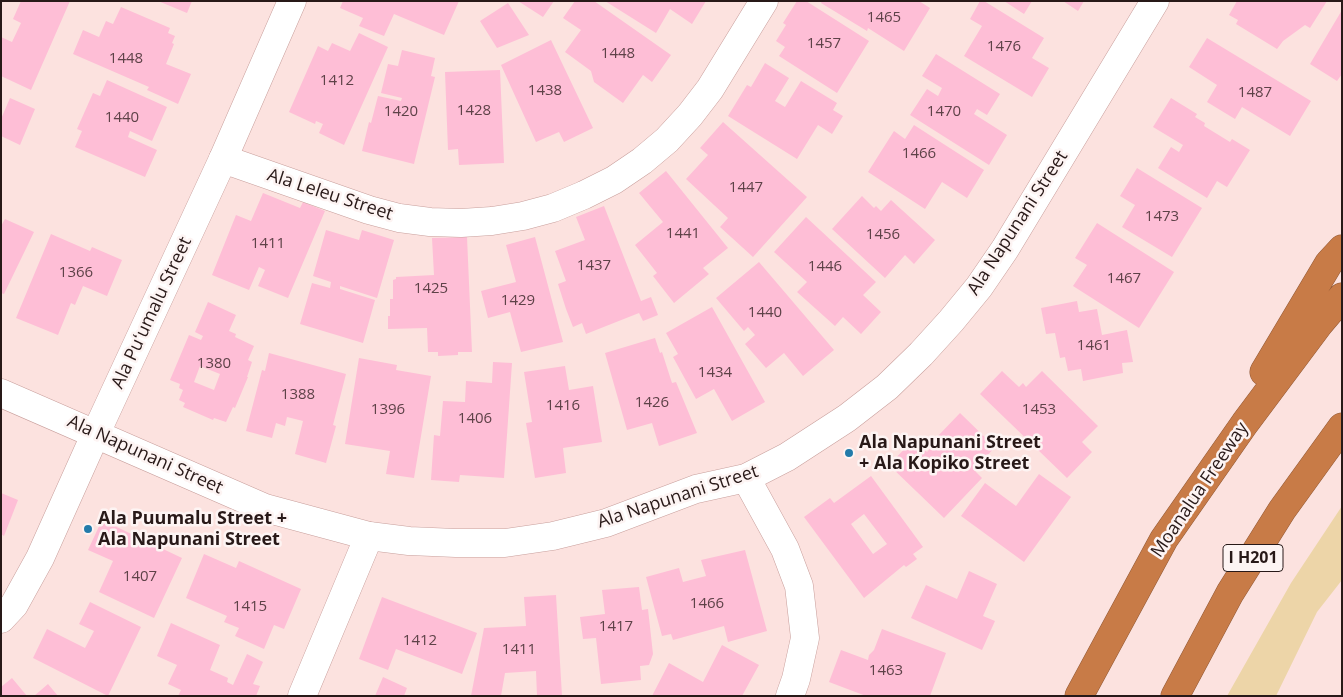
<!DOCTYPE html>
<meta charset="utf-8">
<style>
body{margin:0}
#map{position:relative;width:1343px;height:697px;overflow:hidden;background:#fce2df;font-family:"Open Sans",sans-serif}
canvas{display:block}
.frame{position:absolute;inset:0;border:2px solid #281918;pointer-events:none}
</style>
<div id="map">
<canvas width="1343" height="697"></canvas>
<div class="frame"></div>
</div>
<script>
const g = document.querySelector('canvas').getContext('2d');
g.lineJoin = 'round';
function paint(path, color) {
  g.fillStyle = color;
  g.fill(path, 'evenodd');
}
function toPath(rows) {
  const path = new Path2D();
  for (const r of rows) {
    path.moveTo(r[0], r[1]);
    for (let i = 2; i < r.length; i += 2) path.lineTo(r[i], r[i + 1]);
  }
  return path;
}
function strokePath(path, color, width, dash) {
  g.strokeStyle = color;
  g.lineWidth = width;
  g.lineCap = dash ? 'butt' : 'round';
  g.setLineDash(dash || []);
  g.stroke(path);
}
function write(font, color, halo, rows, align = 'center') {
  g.font = font + ' "Open Sans",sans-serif';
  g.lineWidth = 5;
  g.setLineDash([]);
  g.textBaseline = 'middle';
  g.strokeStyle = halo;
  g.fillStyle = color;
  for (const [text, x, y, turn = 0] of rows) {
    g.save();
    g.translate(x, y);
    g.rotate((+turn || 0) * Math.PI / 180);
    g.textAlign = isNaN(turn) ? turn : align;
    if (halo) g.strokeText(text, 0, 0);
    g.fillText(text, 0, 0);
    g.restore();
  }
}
const green = toPath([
 [1342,506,1342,580,1317,612,1276,696,1227,696,1291,583]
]);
const building = toPath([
 [21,1,70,1,31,90,1,76,1,37,12,42,21,23,13,19],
 [158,1,192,1,187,13],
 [343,1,459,1,444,35,394,14,384,36,359,26,363,18,340,8],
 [518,1,554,1,543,17],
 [575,1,594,1,671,55,652,82,643,75,623,103,594,82,591,71,565,52,581,30,563,18],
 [605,1,706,1,692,24,670,9,656,33],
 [797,1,806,1,869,41,837,93,779,56,785,47,776,41,786,25,783,23],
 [822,1,919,1,930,8,904,51,868,28,867,31,821,3],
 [980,1,984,1,1044,38,1032,58,1049,68,1032,97,964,56,982,26,970,19],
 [1004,1,1032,1,1024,14],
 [1063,1,1084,1,1078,11],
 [1237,1,1327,1,1310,28,1305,25,1283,41,1277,49,1236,24,1238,20,1229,15],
 [508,3,529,35,497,48,480,21],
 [121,7,170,28,168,33,175,36,172,43,174,44,166,64,191,74,178,104,147,90,149,87,73,54,83,30,99,37,106,21,113,24],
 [1342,10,1342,74,1337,81,1310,64],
 [359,33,388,47,344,145,319,133,323,124,316,121,315,124,289,112,318,46,328,51,332,43,350,51],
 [1207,38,1311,101,1290,136,1242,107,1235,119,1207,102,1217,85,1189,67],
 [551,40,593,128,564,142,559,132,536,142,501,65],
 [402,50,435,58,431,76,435,77,414,164,362,151,369,122,371,123,378,96,401,101,402,98,381,93,388,64,398,66],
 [936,54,1000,94,987,115,977,109,974,114,1007,135,989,165,910,115,927,89,938,96,942,88,922,76],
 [765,63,789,78,775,101,785,107,801,81,837,103,833,110,843,116,832,134,818,125,797,159,728,116,747,85,751,87],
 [500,70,504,163,459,165,458,149,448,150,445,72],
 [107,80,167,107,152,141,130,131,128,137,157,150,145,177,75,147,82,131,77,129,93,93,100,96],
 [10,98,35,109,20,145,1,136,1,119],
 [1171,98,1197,114,1195,117,1205,123,1204,126,1230,142,1232,139,1250,150,1227,187,1217,181,1207,198,1158,168,1171,147,1179,152,1183,145,1153,127],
 [723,122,807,197,753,257,720,227,728,218,686,179,708,155,700,148],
 [914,125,984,170,967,198,942,182,925,209,868,172,894,131,905,139],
 [1137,168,1202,208,1172,257,1122,227,1135,205,1120,196],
 [666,171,728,248,703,268,709,274,674,303,653,276,657,273,635,245,663,222,639,193],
 [263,193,300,208,303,202,325,211,288,298,258,286,265,270,259,267,249,290,212,275,236,215,251,221],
 [862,196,874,208,876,206,881,211,891,200,935,240,914,264,905,255,885,278,832,229],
 [604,206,641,301,651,297,658,315,643,321,639,313,586,334,582,323,573,327,566,309,558,284,566,281,555,251,585,240,576,217],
 [806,217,876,282,863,295,881,312,861,334,843,317,835,326,797,292,807,282,774,252],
 [5,219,34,232,4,294,1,293,1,226],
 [1097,223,1174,272,1139,328,1073,286,1087,265,1075,258],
 [326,230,359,240,362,230,394,240,377,298,340,286,340,289,375,300,363,343,300,324,312,283,330,288,331,282,313,276],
 [51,234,90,251,92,247,122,260,107,296,83,286,75,305,71,303,58,335,16,318],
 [467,237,472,352,458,352,458,355,438,356,438,352,428,352,427,328,388,329,388,316,390,316,390,299,393,299,393,280,396,279,396,277,434,275,432,238],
 [535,237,563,342,521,352,510,312,488,318,481,291,516,282,506,245],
 [759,262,834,350,803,376,784,353,766,368,745,344,755,335,748,327,744,331,716,298],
 [1077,301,1079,312,1097,309,1102,335,1127,330,1133,362,1122,363,1123,373,1083,381,1081,369,1068,371,1065,357,1060,358,1055,333,1046,334,1041,308],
 [208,302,236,315,229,331,236,334,235,337,254,346,248,360,252,362,247,377,248,377,235,408,233,407,226,422,214,418,213,420,183,407,185,403,179,400,183,390,179,388,180,384,170,380,189,335,201,340,203,336,195,332],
 [200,366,220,374,214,390,194,382],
 [712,307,765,402,732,421,714,389,696,399,673,357,678,354,666,333],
 [655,338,660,353,662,352,672,383,676,382,697,433,659,446,652,423,627,430,605,353],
 [269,353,346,374,333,425,336,426,326,463,295,454,303,421,287,417,285,426,276,423,272,438,246,431,262,370,265,371],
 [359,358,397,365,396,370,431,376,414,478,386,474,390,451,345,444],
 [493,362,512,363,504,478,460,475,459,482,431,480,434,435,440,436,443,401,465,402,466,381,492,383],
 [565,366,569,390,593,386,602,442,563,448,566,473,535,478,526,423,532,422,524,372],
 [1002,371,1019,387,1023,383,1026,387,1042,371,1098,426,1082,442,1092,452,1067,478,980,394],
 [960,413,995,447,974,470,982,478,944,518,889,465,914,439,927,452,938,440,936,438],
 [1039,474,1071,497,1024,562,961,516,985,483,1016,506],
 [871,476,923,547,913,554,917,559,906,567,904,565,864,598,804,517,830,498,834,503],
 [864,514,887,544,873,554,851,524],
 [1,493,18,500,4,536,1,534],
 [102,520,182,558,154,618,99,592,113,561,88,550],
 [745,550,767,631,728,642,724,626,673,640,671,634,662,636,646,577,679,568,683,582,706,576,701,560],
 [204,554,236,568,239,561,301,589,284,629,274,625,264,649,235,636,239,628,224,622,227,616,186,598],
 [969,571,997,584,983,616,995,621,982,650,911,618,926,585,957,599],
 [639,587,642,610,648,609,653,654,649,665,640,666,641,680,601,684,596,638,583,639,580,617,605,614,602,590],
 [556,595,562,696,537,696,536,671,505,673,501,696,471,696,484,628,526,626,524,597],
 [382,597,477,633,462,674,396,649,388,670,359,659],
 [90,602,141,627,108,696,33,658,47,629,85,648,94,631,79,624],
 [171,623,220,645,210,670,228,678,227,682,233,685,247,654,263,662,253,684,260,686,256,696,178,696,181,690,168,684,177,665,157,656],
 [882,629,946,653,930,696,866,696,829,682,841,650,868,660,869,655,874,650],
 [722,645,759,665,742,696,652,696,669,663,703,682],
 [383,677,407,688,404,696,375,696],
 [12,678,27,696,1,696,1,687],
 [48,684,58,696,34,696]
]);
const minor = toPath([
 [223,159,369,210,399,218,430,222,461,223,492,221,523,216,553,208,584,195,614,180,642,161,667,140,690,115,710,89,764,1],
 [746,478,785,549,799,586,805,638,796,679,790,696],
 [1,619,14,605,40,558,96,433],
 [302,696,369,536]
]);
const tertiary = toPath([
 [1,393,265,508,369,536,409,541,456,543,505,543,553,536,606,523,696,489,746,478,787,457,847,418,887,387,921,354,951,321,979,287,1005,249,1155,1],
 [96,433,223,159,292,1]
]);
const motorway = toPath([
 [1264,372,1329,263,1342,249],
 [1079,696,1164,539,1245,423,1319,324,1342,297],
 [1175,696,1230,593,1282,510,1342,427]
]);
const markers = [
 [849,453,5,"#237baa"],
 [88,529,5,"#237baa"]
];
const numberNames = [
 ["1465",884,18],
 ["1457",824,44],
 ["1476",1004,47],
 ["1448",618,54],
 ["1448",126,59],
 ["1412",337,81],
 ["1438",545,91],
 ["1487",1255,93],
 ["1428",474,111],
 ["1420",401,112],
 ["1470",944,112],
 ["1440",122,118],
 ["1466",919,154],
 ["1447",746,188],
 ["1473",1162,217],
 ["1441",683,234],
 ["1456",883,235],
 ["1411",268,244],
 ["1437",594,266],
 ["1446",825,267],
 ["1366",76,273],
 ["1467",1124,279],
 ["1425",431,289],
 ["1429",518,301],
 ["1440",765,313],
 ["1461",1094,346],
 ["1380",214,364],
 ["1434",715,373],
 ["1388",298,395],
 ["1426",652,403],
 ["1416",563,406],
 ["1396",388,410],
 ["1453",1039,410],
 ["1406",475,419],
 ["1407",140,577],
 ["1466",707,604],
 ["1415",250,607],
 ["1417",616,627],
 ["1412",420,641],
 ["1411",519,650],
 ["1463",886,671]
];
const shields = [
 [1253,558,60]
];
const shieldNames = [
 ["I H201",1253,558]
];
const streetNames = [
 ["Ala Leleu Street",330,195,18],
 ["Ala Napunani Street",1018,223,-57],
 ["Ala Puʻumalu Street",152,313,-65],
 ["Ala Napunani Street",145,455,24],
 ["Moanalua Freeway",1200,490,-56],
 ["Ala Napunani Street",678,497,-18]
];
const poiNames = [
 ["Ala Napunani Street",859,443],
 ["+ Ala Kopiko Street",859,464],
 ["Ala Puumalu Street +",98,519],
 ["Ala Napunani Street",98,540]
];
paint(green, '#edd5a8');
paint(building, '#febed6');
strokePath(minor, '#c89f9c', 29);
strokePath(tertiary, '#c89f9c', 29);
strokePath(motorway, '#905937', 29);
strokePath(minor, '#fff', 28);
strokePath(tertiary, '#fff', 28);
strokePath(motorway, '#c87b47', 28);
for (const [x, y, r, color] of markers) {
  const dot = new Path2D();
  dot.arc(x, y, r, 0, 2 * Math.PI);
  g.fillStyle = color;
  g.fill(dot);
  strokePath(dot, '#fdf4f3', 2);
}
write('15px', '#5e4248', null, numberNames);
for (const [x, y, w] of shields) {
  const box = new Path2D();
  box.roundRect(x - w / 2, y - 13.5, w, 27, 4);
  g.fillStyle = '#fdf4f3';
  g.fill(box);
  strokePath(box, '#281918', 1);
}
write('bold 16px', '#281918', null, shieldNames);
write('18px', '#281918', '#fdf4f3', streetNames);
write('bold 18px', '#281918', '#fdf4f3', poiNames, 'left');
</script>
